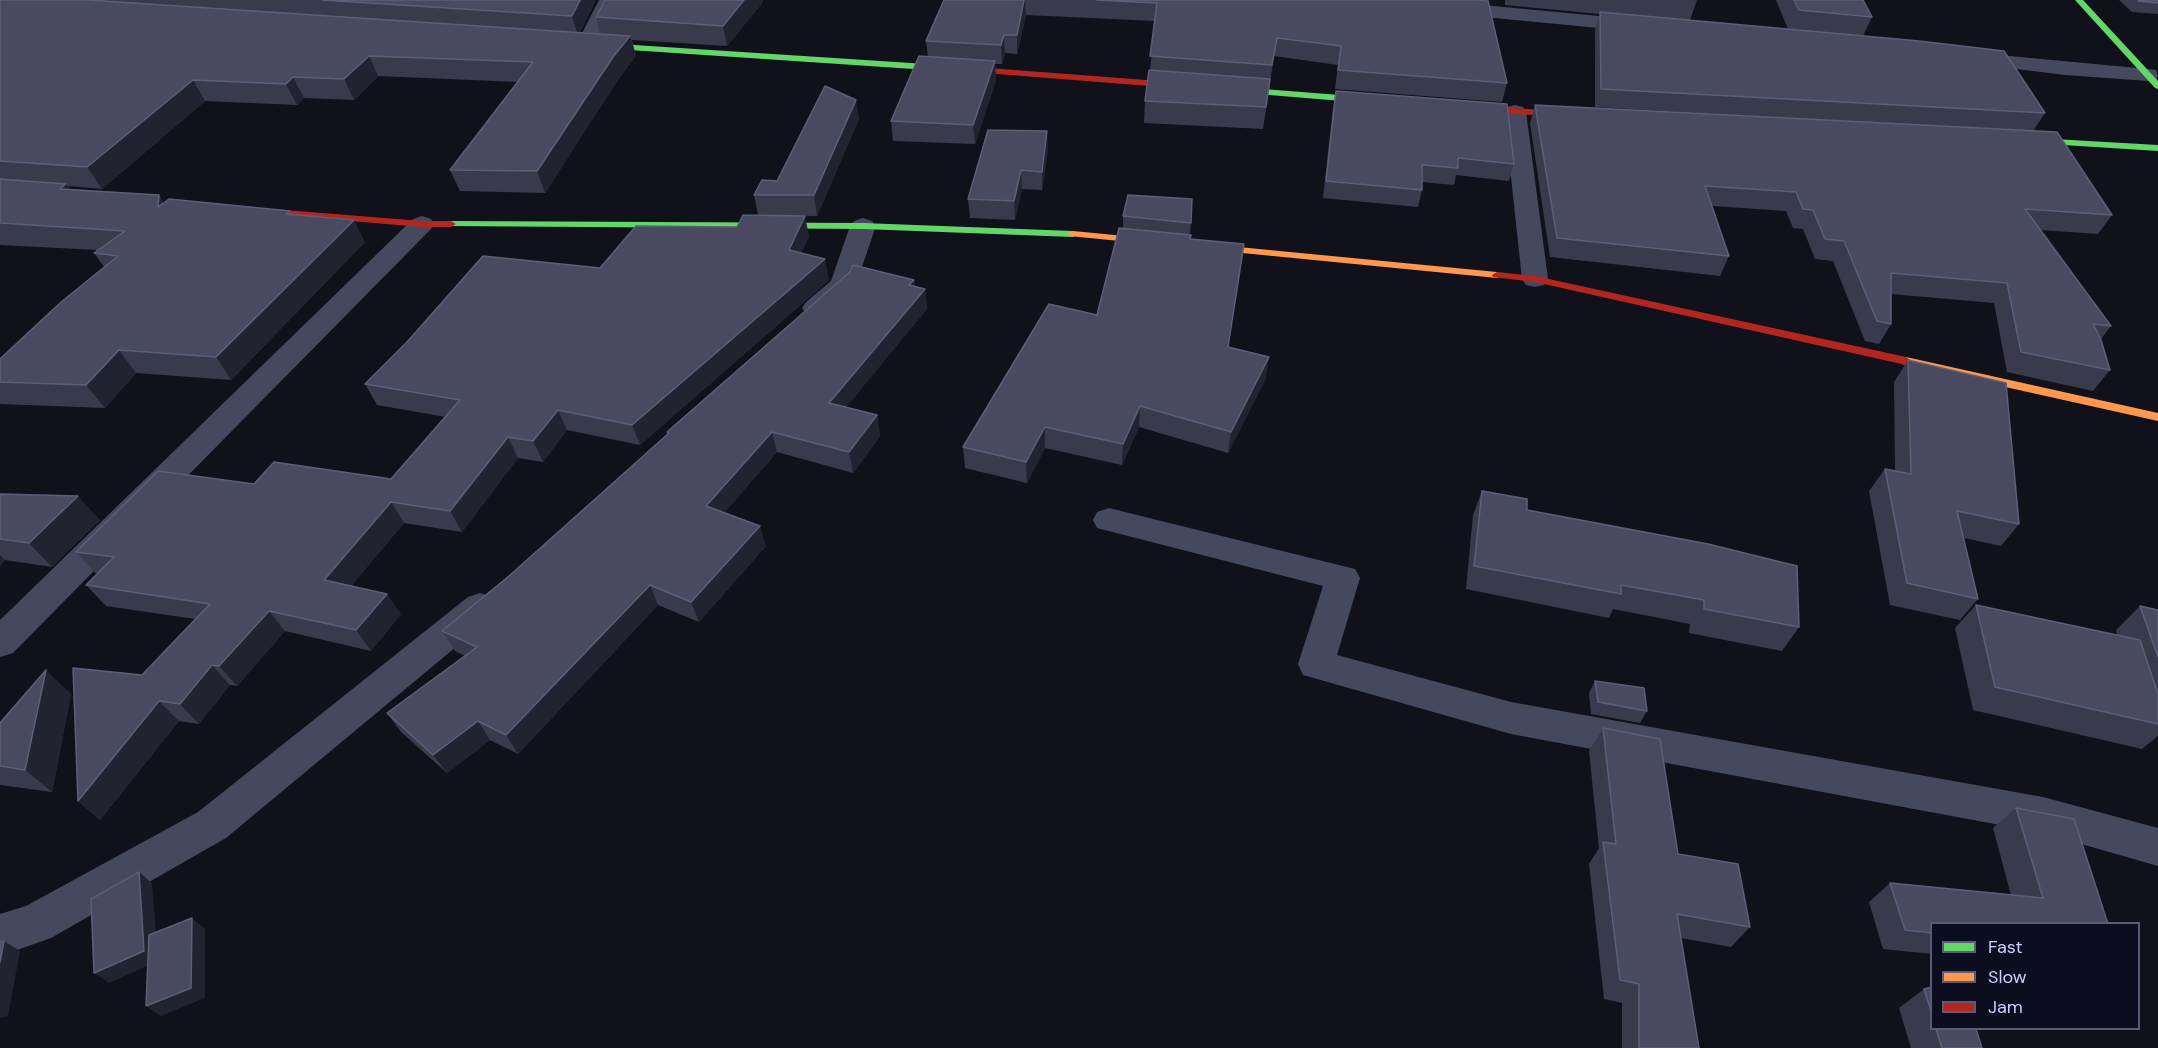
<!DOCTYPE html>
<style>
body{margin:0}
#map{position:relative;width:2158px;height:1048px;overflow:hidden;background:#11111c;font-family:"DM Sans",sans-serif}
canvas{display:block}
.legend{position:absolute;left:1930px;top:922px;width:210px;height:108px;box-sizing:border-box;background:#0d0d20;border:2px solid #595b79;margin:0;padding:8px 10px;list-style:none;font-size:18px;color:#cccfff}
.legend li{display:flex;align-items:center;gap:12px;height:30px}
.legend b{width:30px;border:2px solid #595b79}
</style>
<div id="map">
<canvas width="2158" height="1048"></canvas>
<ul class="legend">
<li><b style="height:8px;background:#63d668"></b>Fast</li>
<li><b style="height:8px;background:#ff974d"></b>Slow</li>
<li><b style="height:8px;background:#b3261e"></b>Jam</li>
</ul>
</div>
<script>
const g = document.querySelector('canvas').getContext('2d');
g.lineJoin = 'round';
function toPath(rows) {
  const path = new Path2D();
  for (const r of rows) {
    path.moveTo(r[0], r[1]);
    for (let i = 2; i < r.length; i += 2) path.lineTo(r[i], r[i + 1]);
  }
  return path;
}
function paint(path, color) {
  g.fillStyle = color;
  g.fill(path, 'evenodd');
}
function strokePath(path, color, width, dash) {
  g.strokeStyle = color;
  g.lineWidth = width;
  g.lineCap = dash ? 'butt' : 'round';
  g.setLineDash(dash || []);
  g.stroke(path);
}
const street = toPath([
 [599,0,619,0,593,49,586,51,579,49,576,45,599,0],
 [1358,0,1430,0,1641,20,1648,22,1651,26,1648,30,1641,32,1368,6,1361,4,1358,0],
 [1967,52,2148,69,2156,70,2158,76,2156,80,2148,81,2065,75,1960,62,1957,58,1960,54,1967,52],
 [1515,105,1523,107,1526,112,1548,279,1544,285,1535,287,1526,285,1522,279,1504,112,1507,107,1515,105],
 [422,216,431,219,435,224,431,229,13,653,0,657,0,620,413,219,422,216],
 [863,218,872,221,876,226,856,284,826,314,816,316,806,314,802,308,806,302,831,281,850,226,854,221,863,218],
 [1109,508,1355,569,1360,578,1337,655,1511,702,2043,797,2158,828,2158,866,2043,833,1511,734,1303,675,1298,664,1323,586,1097,528,1093,520,1097,512,1109,508],
 [480,593,492,597,498,607,492,617,226,838,51,938,0,956,0,914,26,906,198,812,468,597,480,593]
]);
const fast = toPath([
 [2075,0,2083,0,2158,81,2158,89,2155,88,2075,0],
 [588,42,988,68,992,71,988,74,585,47,584,45,588,42],
 [1212,85,1378,98,1383,101,1378,104,1209,90,1208,88,1212,85],
 [2019,137,2158,145,2158,151,2016,142,2016,138,2019,137],
 [451,221,863,223,1073,231,1078,234,1073,237,863,229,447,226,446,224,451,221]
]);
const slow = toPath([
 [1073,231,1497,272,1502,275,1497,278,1069,236,1069,232,1073,231],
 [1906,357,2158,413,2158,421,1902,364,1900,361,1902,358,1906,357]
]);
const jam = toPath([
 [988,68,1212,85,1216,88,1212,91,985,73,985,69,988,68],
 [1462,105,1578,112,1583,115,1578,118,1459,110,1457,108,1462,105],
 [247,207,422,221,451,221,456,224,451,227,422,227,243,212,242,210,247,207],
 [1497,272,1535,276,1906,357,1912,361,1906,365,1535,282,1493,277,1492,275,1497,272]
]);
const wall = toPath([
 [0,0,596,0,580,32,600,34,596,17,605,0,763,0,763,2,727,46,632,40,636,56,619,78,545,193,460,191,450,170,518,82,378,76,354,100,304,98,297,105,205,101,102,189,68,186,70,189,159,195,163,203,292,215,365,242,231,380,136,373,105,408,0,404,0,359,104,267,94,253,97,250,0,245],
 [944,0,1477,0,1507,83,1502,102,1335,89,1338,65,1274,56,1263,129,1144,123,1145,101,1150,70,1155,21,1026,15,1017,54,1005,53,1002,64,995,64,996,80,975,144,893,141,891,121,928,57,926,41],
 [1505,0,1697,0,1690,20,1788,29,1776,0,1863,0,1872,17,1863,36,2045,113,2033,131,2112,215,2098,234,2040,230,2111,326,2101,339,2110,370,2093,391,2007,372,1994,303,1891,294,1891,324,1879,344,1865,341,1833,261,1815,259,1803,229,1793,228,1786,211,1712,206,1729,256,1720,276,1550,257,1530,123,1535,105,1752,116,1595,107,1595,30,1600,14,1505,5],
 [2119,0,2158,0,2158,14,2132,12],
 [1336,91,1514,164,1509,181,1456,175,1454,185,1422,182,1422,190,1418,207,1323,198,1333,107],
 [859,119,817,216,758,215,754,195,777,181],
 [1048,150,1042,190,1022,189,1015,220,970,218,968,199],
 [1123,216,1191,223,1190,235,1190,239,1244,244,1228,347,1266,378,1228,453,1139,427,1122,465,1045,448,1027,483,965,468,963,447,1097,315,1123,228],
 [809,236,801,253,829,280,640,445,567,430,543,462,518,458,462,532,404,523,351,586,401,614,371,651,285,631,237,686,230,685,199,724,179,721,100,820,78,801,142,675,195,619,106,606,86,585,98,573,95,573,76,552,254,484,391,479,446,417,377,405,365,384,600,268],
 [914,280,915,286,925,289,927,309,846,407,877,415,880,436,853,473,777,452,724,513,766,546,699,622,658,605,518,754,490,740,447,773,401,732,387,713,465,656,455,651,442,631,509,576,668,434,667,432],
 [1908,360,2019,524,2001,546,1964,538,1978,599,1960,620,1890,605,1869,491,1885,469,1895,471,1894,382],
 [1482,491,1527,510,1799,627,1782,651,1689,633,1690,624,1613,609,1609,618,1466,589,1473,515],
 [0,494,100,520,52,567,5,560,0,566],
 [1976,605,2117,635,2116,630,2140,606,2158,610,2158,691,2157,691,2158,694,2158,736,2142,749,1973,710,1955,628],
 [1595,681,1647,711,1640,723,1591,714,1589,693],
 [71,694,52,792,0,785,0,723],
 [1603,728,1678,854,1750,927,1731,947,1681,938,1699,1048,1622,1048,1622,1003,1604,999,1589,864,1599,848,1589,751],
 [2016,808,2108,924,1932,924,1932,954,1883,949,1869,902,1890,883,2011,895,1993,828],
 [1932,987,1932,1029,1976,1029,1982,1048,1911,1048,1899,1008,1924,989]
]);
const shadedWall = toPath([
 [580,0,596,0,578,36,572,16],
 [744,0,763,0,763,2,727,46,723,26],
 [1024,0,1025,0,1026,15,1017,54,1017,35],
 [1004,35,1005,53,1002,64,1001,45],
 [630,36,636,56,619,78,545,193,537,171,613,57],
 [369,56,378,76,354,100,344,79],
 [995,61,996,80,975,144,973,125],
 [293,77,304,98,297,105,286,84],
 [193,80,205,101,102,189,87,167],
 [856,100,859,119,817,216,814,195],
 [1047,131,1048,150,1042,190,1042,172],
 [1021,170,1022,189,1015,220,1014,201],
 [66,184,81,206,60,189],
 [159,195,173,217,158,207],
 [805,216,809,236,794,270,789,250],
 [354,220,365,242,231,380,216,357],
 [825,259,829,280,640,445,632,425],
 [914,280,916,299,925,289,927,309,833,423,829,403],
 [119,350,136,373,105,408,86,385],
 [1269,357,1266,378,1228,453,1231,432],
 [1140,406,1139,427,1122,465,1123,444],
 [558,410,567,430,543,462,533,441],
 [877,415,880,436,853,473,849,452],
 [1045,427,1045,448,1027,483,1026,462],
 [772,432,777,452,713,526,706,506],
 [508,437,518,458,462,532,450,511],
 [78,496,100,520,52,567,29,543],
 [391,502,404,523,339,601,324,580],
 [760,526,766,546,699,622,691,602],
 [0,555,5,560,0,566],
 [650,585,658,605,518,754,506,735],
 [387,594,401,614,371,651,356,630],
 [269,611,285,631,237,686,219,666],
 [212,665,230,685,199,724,180,704],
 [46,670,71,694,52,792,25,770],
 [159,701,179,721,100,820,78,801],
 [478,721,490,740,447,773,433,755],
 [139,872,152,883,158,961,109,983,94,973],
 [192,918,205,929,205,998,161,1016,146,1006],
 [4,941,20,951,8,1016,0,1018,0,962]
]);
const building = toPath([
 [0,0,88,0,630,36,613,57,537,171,450,170,533,62,369,56,344,79,293,77,286,84,193,80,87,167,0,161,0,0],
 [322,0,580,0,572,16,322,0],
 [605,0,744,0,723,26,596,17,605,0],
 [944,0,1024,0,1017,35,1004,35,1001,45,926,41,944,0],
 [1096,0,1477,0,1488,1,1507,83,1338,70,1341,46,1277,38,1272,65,1150,56,1157,3,1096,0],
 [1794,0,1863,0,1872,17,1799,10,1794,0],
 [2138,0,2158,0,2158,3,2139,1,2138,0],
 [1600,12,1919,41,2004,51,2045,113,1601,89,1600,12],
 [919,56,995,61,973,125,891,121,919,56],
 [1149,70,1270,79,1266,107,1145,101,1149,70],
 [825,86,856,100,814,195,754,195,762,180,777,181,825,86],
 [1336,91,1507,104,1514,164,1458,158,1458,168,1422,165,1422,190,1326,181,1336,91],
 [1535,105,2057,132,2112,215,2025,209,2111,326,2093,324,2101,340,2110,370,2021,352,2007,283,1891,273,1891,324,1877,321,1844,241,1825,239,1813,210,1803,209,1796,192,1705,186,1729,256,1557,238,1535,105],
 [988,130,1047,131,1042,172,1021,170,1014,201,968,199,988,130],
 [0,179,66,184,60,189,159,195,158,207,169,199,290,211,286,214,354,220,216,357,119,350,86,385,0,382,0,359,60,303,118,256,94,253,125,231,0,223,0,179],
 [1128,195,1192,199,1191,223,1123,216,1128,195],
 [743,215,805,216,789,250,825,259,632,425,558,410,533,441,508,437,450,511,391,502,324,580,387,594,356,630,269,611,219,666,212,665,180,704,159,701,78,801,73,668,142,675,210,604,86,585,114,557,76,552,158,471,254,484,274,462,391,479,460,400,365,384,407,342,483,256,600,268,636,226,737,227,743,215],
 [1119,228,1191,235,1190,239,1244,244,1228,347,1269,357,1231,432,1140,406,1123,444,1045,427,1026,462,963,447,1049,304,1097,315,1119,228],
 [853,265,914,280,909,285,925,289,829,403,877,415,849,452,772,432,706,506,760,526,691,602,650,585,506,735,478,721,433,755,387,713,477,647,442,631,509,576,669,433,667,432,850,272,853,265],
 [1908,360,2006,383,2019,524,1957,511,1978,599,1907,583,1885,469,1911,474,1908,360],
 [1482,491,1527,499,1527,510,1708,544,1797,566,1799,627,1704,609,1704,600,1621,585,1621,594,1474,566,1482,491],
 [0,494,78,496,29,543,0,539,0,494],
 [1976,605,2140,640,2158,694,2158,724,1995,687,1976,605],
 [2140,606,2158,610,2158,657,2140,606],
 [46,670,25,770,0,766,0,723,46,670],
 [1595,681,1644,688,1647,711,1598,702,1595,681],
 [1603,728,1660,739,1678,854,1738,864,1750,927,1677,914,1699,1048,1639,1048,1639,984,1620,980,1603,842,1616,844,1603,728],
 [2016,808,2074,819,2108,924,1932,924,1932,933,1905,930,1890,883,2043,898,2016,808],
 [139,872,144,951,94,973,91,899,139,872],
 [192,918,191,988,146,1006,149,935,192,918],
 [4,941,0,962,0,942,4,941],
 [1932,987,1932,1014,1924,989,1932,987],
 [1936,1029,1976,1029,1982,1048,1942,1048,1936,1029]
]);
paint(street, '#46495d');
paint(fast, '#63d668');
paint(slow, '#ff974d');
paint(jam, '#b3261e');
paint(wall, '#393a4c');
paint(shadedWall, '#222330');
paint(building, '#494a5f');
strokePath(building, '#5d5f78', 1.5);
</script>
